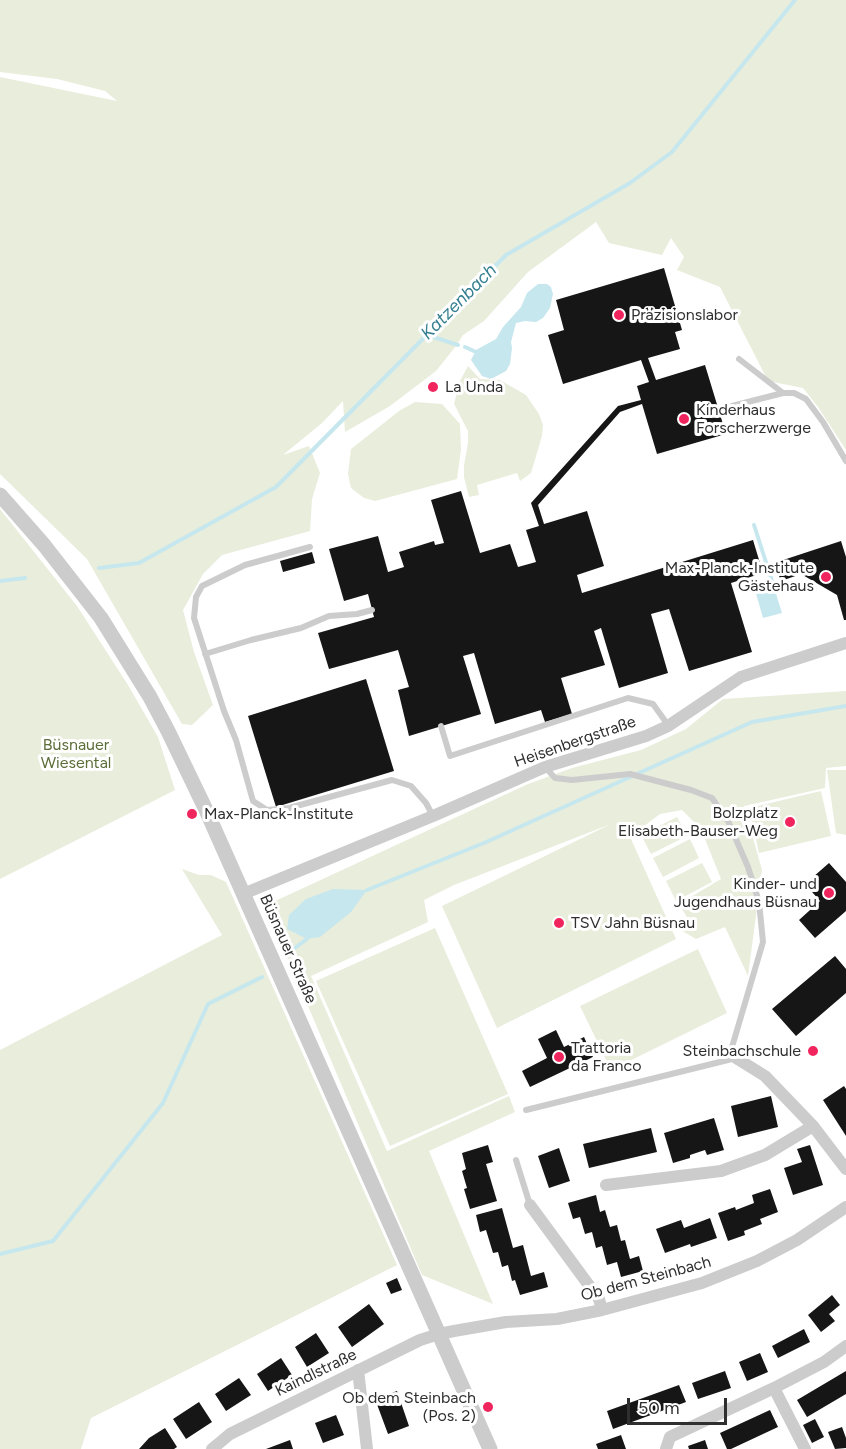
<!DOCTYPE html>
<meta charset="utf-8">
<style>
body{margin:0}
#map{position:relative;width:846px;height:1449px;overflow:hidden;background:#fff;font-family:Figtree,sans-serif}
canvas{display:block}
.scale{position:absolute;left:627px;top:1398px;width:100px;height:27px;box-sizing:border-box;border:3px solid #2f2f2f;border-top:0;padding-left:8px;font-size:18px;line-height:21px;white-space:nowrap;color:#2f2f2f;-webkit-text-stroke:4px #fff;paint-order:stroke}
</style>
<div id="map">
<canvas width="846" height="1449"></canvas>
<div class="scale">50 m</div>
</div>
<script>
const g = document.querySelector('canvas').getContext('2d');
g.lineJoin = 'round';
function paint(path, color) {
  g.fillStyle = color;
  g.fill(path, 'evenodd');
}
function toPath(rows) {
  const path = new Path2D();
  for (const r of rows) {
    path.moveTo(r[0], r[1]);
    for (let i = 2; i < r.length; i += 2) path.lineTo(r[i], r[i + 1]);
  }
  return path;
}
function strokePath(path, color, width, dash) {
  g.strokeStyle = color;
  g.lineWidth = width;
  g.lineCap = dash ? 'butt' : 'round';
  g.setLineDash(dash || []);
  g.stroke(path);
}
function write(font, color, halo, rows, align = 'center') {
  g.font = font + ' Figtree,sans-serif';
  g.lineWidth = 6;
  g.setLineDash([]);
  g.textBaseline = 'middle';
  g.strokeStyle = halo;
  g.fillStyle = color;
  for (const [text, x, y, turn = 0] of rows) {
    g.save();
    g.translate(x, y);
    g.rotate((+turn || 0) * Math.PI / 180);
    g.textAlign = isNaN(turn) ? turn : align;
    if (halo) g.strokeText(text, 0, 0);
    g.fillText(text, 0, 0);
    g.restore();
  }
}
const green = toPath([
 [0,0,846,0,846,450,818,407,803,388,768,381,720,287,677,270,684,257,671,238,662,255,609,243,596,222,528,272,484,321,463,335,456,346,436,371,390,406,345,432,343,401,322,423,283,455,309,446,320,473,312,499,310,531,222,555,203,574,183,610,194,652,213,705,192,725,182,724,87,559,0,474,0,77,117,101,105,91,57,79,0,72],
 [468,366,480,379,500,380,526,395,539,414,543,425,542,436,531,473,520,481,517,473,477,485,479,495,469,497,464,477,464,465,468,443,468,431,454,404,460,381],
 [415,402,442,404,460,424,461,449,457,479,375,501,364,498,351,488,348,474,351,449,399,411],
 [0,509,77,606,128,685,158,737,175,790,0,879],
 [846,691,846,766,826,768,825,788,744,806,762,870,748,976,725,927,696,939,674,926,688,919,679,904,721,879,701,829,682,810,660,814,631,836,626,828,676,939,497,1028,442,906,611,824,454,885,424,900,428,922,311,976,387,1151,509,1096,515,1112,429,1151,493,1304,422,1275,272,921,273,902,528,784,572,768,641,750,686,729,723,699],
 [827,770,846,770,846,835,836,833],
 [821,791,831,836,759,853,749,808],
 [677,817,687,836,651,854,641,835],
 [690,839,699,858,663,877,653,858],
 [702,863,712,882,676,901,666,881],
 [182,869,199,875,211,875,226,882,397,1265,91,1418,81,1449,0,1449,0,1050,222,935],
 [435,928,508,1094,390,1146,316,981],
 [698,949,727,1013,611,1070,580,1006]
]);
const water = toPath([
 [538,284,547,284,551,287,553,294,550,308,543,318,536,322,525,321,516,323,511,342,512,348,510,364,506,371,491,379,482,376,471,360,476,350,496,339,503,327,521,307,527,293],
 [773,584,782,613,763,618,755,590],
 [333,889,367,890,351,912,320,937,307,939,287,929,289,915,306,899]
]);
const stream = toPath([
 [427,335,458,345],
 [465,347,476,352],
 [754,525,773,584],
 [99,568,139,563,276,487,506,255,630,183,672,152,795,0],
 [0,581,25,578],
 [367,890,484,843,752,722,846,706],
 [288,953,307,939],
 [0,1254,53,1241,163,1103,208,1004,262,977]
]);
const building = toPath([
 [664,268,682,330,675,332,680,349,648,358,656,380,705,365,726,434,657,454,642,404,620,412,538,505,544,524,587,511,604,566,577,575,582,593,753,540,763,573,731,583,752,652,689,671,669,609,651,614,668,673,619,688,601,628,594,631,605,665,561,678,572,714,545,722,541,710,495,724,474,653,463,656,481,714,409,736,398,690,409,687,398,650,329,669,318,633,374,617,368,594,344,601,329,549,378,536,388,572,404,567,399,552,434,541,435,545,444,543,431,500,461,491,480,553,510,544,518,567,536,562,526,530,539,526,531,503,618,406,641,400,637,386,649,382,641,360,563,384,548,335,564,330,556,300],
 [841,541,846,557,846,620,844,620,837,595,801,574,781,581,774,563],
 [312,552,315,563,283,572,280,561],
 [366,679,394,771,276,807,248,716],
 [829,863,846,882,846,911,815,938,799,920,820,901,805,884],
 [835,956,846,969,846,993,796,1036,772,1009],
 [556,1030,564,1047,584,1037,593,1057,530,1087,522,1071,547,1058,538,1039],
 [844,1086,846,1089,846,1136,823,1100],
 [771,1096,778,1127,738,1137,731,1106],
 [714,1118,724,1150,707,1155,705,1150,690,1155,690,1158,673,1163,664,1133],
 [651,1128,657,1152,589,1168,583,1144],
 [488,1145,493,1162,486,1164,497,1201,470,1209,464,1189,467,1188,462,1171,466,1169,462,1153],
 [810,1145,823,1185,793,1195,784,1168,802,1162,797,1149],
 [559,1148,570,1181,549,1188,538,1156],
 [770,1189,778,1212,760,1219,762,1224,744,1231,745,1235,728,1241,718,1213,735,1207,736,1210,754,1203,752,1195],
 [596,1195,600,1212,605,1210,610,1227,617,1225,621,1241,625,1240,630,1259,639,1256,643,1271,621,1277,617,1262,607,1265,602,1246,596,1248,592,1232,585,1234,580,1217,573,1219,568,1203],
 [502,1208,513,1248,523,1245,531,1276,544,1272,548,1287,520,1295,515,1280,512,1281,508,1265,502,1267,498,1252,493,1253,486,1230,480,1232,476,1215],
 [710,1218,717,1238,691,1247,690,1244,665,1253,656,1229,681,1220,684,1228],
 [397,1278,402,1290,391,1294,386,1283],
 [832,1295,840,1305,829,1314,835,1321,821,1332,808,1315],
 [369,1304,384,1324,352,1347,338,1327],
 [804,1329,810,1342,778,1358,772,1346],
 [316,1333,329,1353,307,1367,295,1347],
 [760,1353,768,1372,747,1381,739,1362],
 [281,1358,292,1375,268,1391,257,1374],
 [725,1371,731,1388,698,1399,692,1383],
 [846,1371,846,1394,807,1417,797,1400],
 [239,1378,251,1395,226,1411,215,1394],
 [679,1385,686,1402,613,1429,607,1411],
 [397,1391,409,1426,388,1434,375,1399],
 [199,1402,212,1422,186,1439,173,1419],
 [770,1410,778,1427,731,1449,727,1449,720,1433],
 [336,1415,344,1435,323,1443,315,1423],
 [815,1419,824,1437,812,1443,803,1425],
 [842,1427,846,1438,846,1448,835,1449,828,1432],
 [165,1428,177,1447,174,1449,139,1449,149,1438],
 [621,1435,626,1449,598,1449,596,1444],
 [290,1440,293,1449,266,1449],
 [705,1440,708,1449,689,1449,688,1446]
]);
const service = toPath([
 [739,359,783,393],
 [732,406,783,393,794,393,806,399,823,422,846,461],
 [310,547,245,565,202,586,196,597,194,618,224,711,236,740,253,801,267,810,289,808,392,780,411,786,426,803,433,816],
 [205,654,251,640,301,628,329,616,357,614,372,610],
 [441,726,450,756,628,698,653,704,668,725],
 [526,1110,736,1058,732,1047,763,942,759,902,748,867,728,821,712,798,691,790,630,774,572,780,555,778,545,767],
 [516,1160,530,1205]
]);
const minor = toPath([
 [243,894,433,816,545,767,646,736,668,726,741,677,846,643],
 [736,1058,765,1076,813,1126,846,1169],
 [606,1185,721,1171,765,1155,813,1126],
 [530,1205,599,1299,602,1310],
 [358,1370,367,1449],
 [774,1388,805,1449],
 [212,1449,230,1434,420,1340,439,1334,454,1331,506,1322,557,1319,602,1310,702,1283,757,1261,797,1240,846,1207],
 [666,1449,670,1437,774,1388,824,1362,846,1346]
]);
const tertiary = toPath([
 [0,495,44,545,101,618,150,697,168,731,206,810,490,1449]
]);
const markers = [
 [619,315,6,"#f1255e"],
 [433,387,6,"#f1255e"],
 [684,419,6,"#f1255e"],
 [826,577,6,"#f1255e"],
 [192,814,6,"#f1255e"],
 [790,822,6,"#f1255e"],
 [829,893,6,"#f1255e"],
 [559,923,6,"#f1255e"],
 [813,1051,6,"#f1255e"],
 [559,1057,6,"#f1255e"],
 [488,1407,6,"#f1255e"]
];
const poiNames = [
 ["Präzisionslabor",631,315],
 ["La Unda",445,387],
 ["Kinderhaus",696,410],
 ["Forscherzwerge",696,428],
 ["Max-Planck-Institute",814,568,"right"],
 ["Gästehaus",814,586,"right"],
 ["Bolzplatz",778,813,"right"],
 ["Elisabeth-Bauser-Weg",778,831,"right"],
 ["Max-Planck-Institute",204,814],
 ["Kinder- und",817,884,"right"],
 ["Jugendhaus Büsnau",817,902,"right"],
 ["TSV Jahn Büsnau",571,923],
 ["Trattoria",571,1048],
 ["da Franco",571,1066],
 ["Steinbachschule",801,1051,"right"],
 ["Ob dem Steinbach",476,1398,"right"],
 ["(Pos. 2)",476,1416,"right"]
];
const streetNames = [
 ["Heisenbergstraße",575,742,-19],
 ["Büsnauer Straße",288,949,66],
 ["Ob dem Steinbach",646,1279,-15],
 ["Kaindlstraße",316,1373,-26]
];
const parkNames = [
 ["Büsnauer",76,745],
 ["Wiesental",76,763]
];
const waterNames = [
 ["Katzenbach",459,302,-45]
];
paint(green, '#e9eddc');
paint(water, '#c6e7ee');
strokePath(stream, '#c6e7ee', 4);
paint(building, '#161616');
strokePath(service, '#ccc', 6);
strokePath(minor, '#ccc', 12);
strokePath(tertiary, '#ccc', 15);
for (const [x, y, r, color] of markers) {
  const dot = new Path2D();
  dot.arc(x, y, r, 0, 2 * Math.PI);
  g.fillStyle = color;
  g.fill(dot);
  strokePath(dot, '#fff', 2);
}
write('16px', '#2f2f2f', '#fff', poiNames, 'left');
write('16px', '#2f2f2f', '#fff', streetNames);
write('16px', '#5c6e39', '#fff', parkNames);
write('italic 18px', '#357f90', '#fff', waterNames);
</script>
